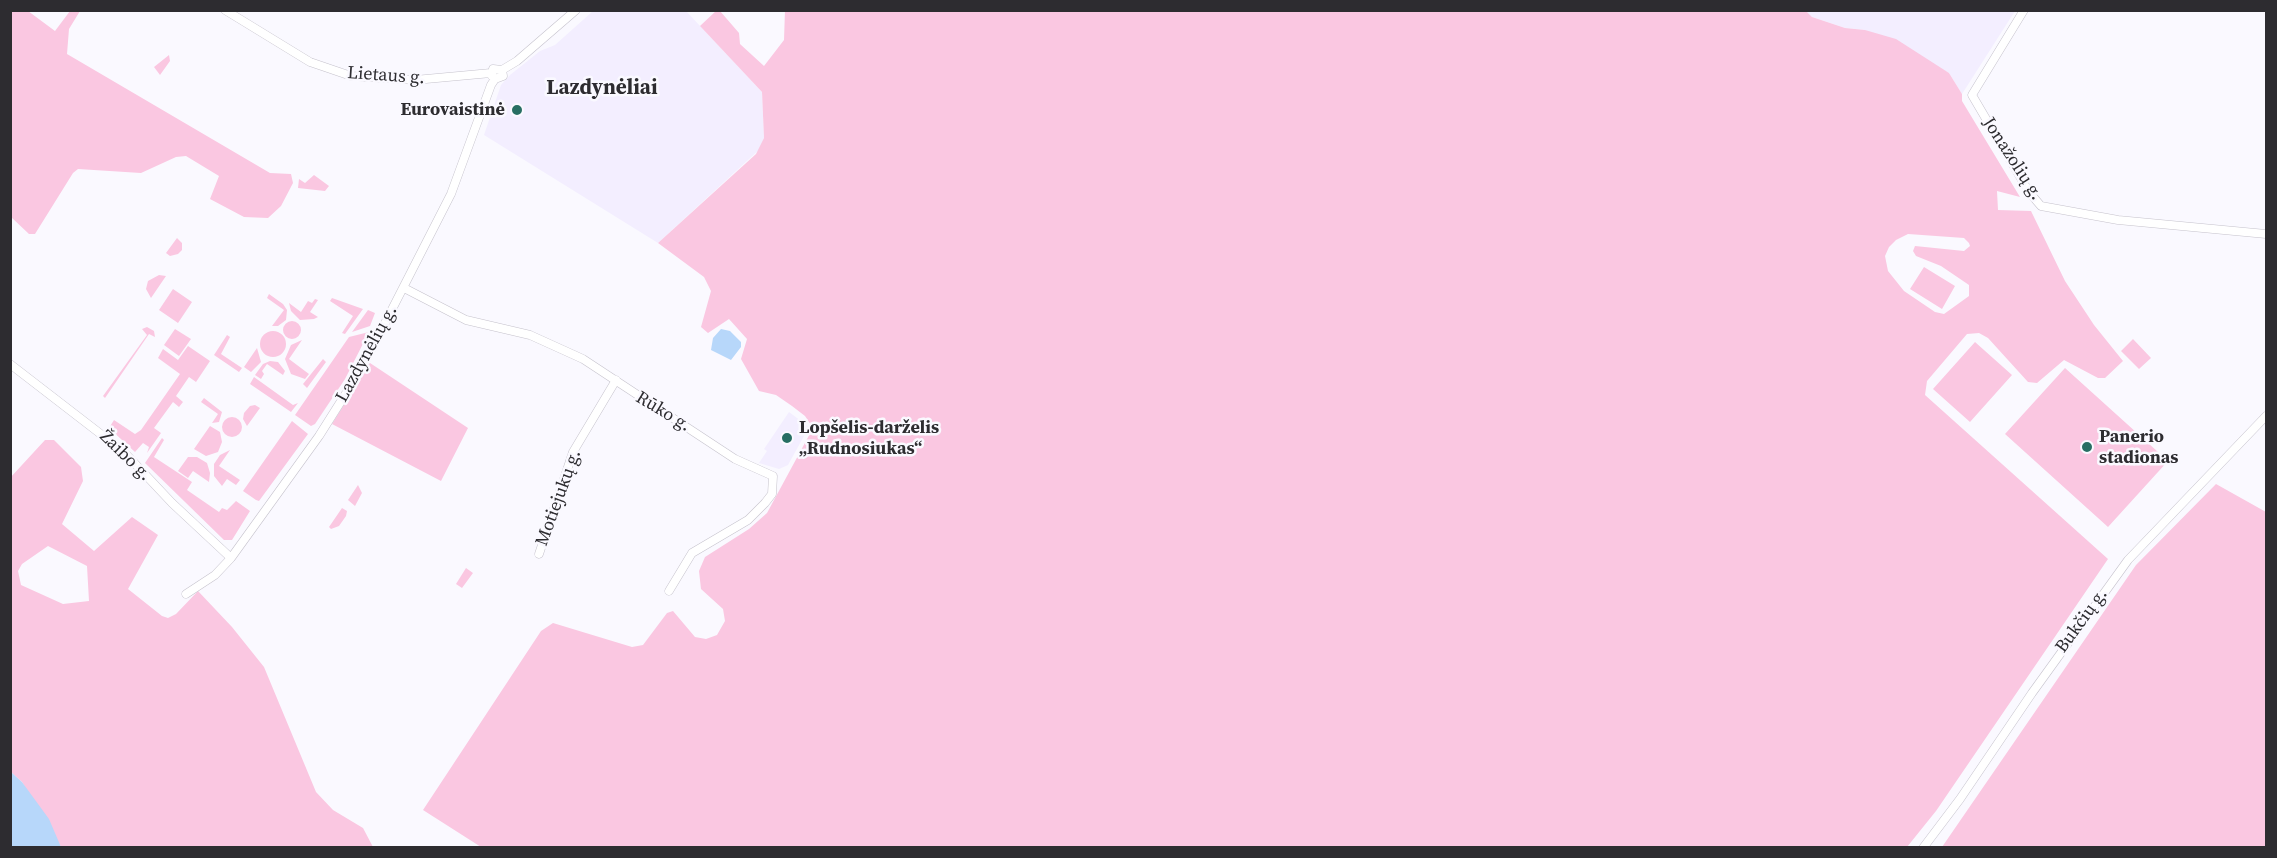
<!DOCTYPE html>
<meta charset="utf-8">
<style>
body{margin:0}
#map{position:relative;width:2277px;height:858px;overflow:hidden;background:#faf9ff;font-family:"Source Serif 4",serif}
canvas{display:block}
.frame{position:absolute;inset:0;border:12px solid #2d2c30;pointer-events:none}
</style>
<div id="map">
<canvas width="2277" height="858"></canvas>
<div class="frame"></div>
</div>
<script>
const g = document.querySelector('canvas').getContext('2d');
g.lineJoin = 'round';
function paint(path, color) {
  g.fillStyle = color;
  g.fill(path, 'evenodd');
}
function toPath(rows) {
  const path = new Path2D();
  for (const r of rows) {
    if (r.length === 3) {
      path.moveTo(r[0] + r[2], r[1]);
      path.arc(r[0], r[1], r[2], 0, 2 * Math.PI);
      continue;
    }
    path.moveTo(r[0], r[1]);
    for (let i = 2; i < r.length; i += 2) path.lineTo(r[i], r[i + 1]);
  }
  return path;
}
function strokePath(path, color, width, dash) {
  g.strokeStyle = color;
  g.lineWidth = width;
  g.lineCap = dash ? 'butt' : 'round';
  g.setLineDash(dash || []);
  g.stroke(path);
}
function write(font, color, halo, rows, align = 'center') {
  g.font = font + ' "Source Serif 4",serif';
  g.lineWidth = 5;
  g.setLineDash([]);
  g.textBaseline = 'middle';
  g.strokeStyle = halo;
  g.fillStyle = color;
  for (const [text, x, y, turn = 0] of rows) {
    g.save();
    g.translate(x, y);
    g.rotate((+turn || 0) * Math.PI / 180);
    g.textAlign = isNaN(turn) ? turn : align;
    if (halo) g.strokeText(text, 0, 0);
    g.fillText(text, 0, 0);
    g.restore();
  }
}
const built = toPath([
 [593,11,686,11,762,92,764,138,761,148,658,243,484,135,501,85,510,75,540,51,555,45],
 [1805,11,2015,11,1962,94,1949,73,1865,30,1845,28,1812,17],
 [789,412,809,427,788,465,779,469,759,463,767,451,764,449]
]);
const green = toPath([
 [717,10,720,11,739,33,740,44,764,66,784,40,785,10,1805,10,1812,17,1845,28,1865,30,1896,39,1949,73,1962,94,1962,101,2020,197,1997,191,1998,210,2031,211,2065,281,2094,325,2123,361,2105,378,2098,378,2064,360,2037,383,2028,382,1988,338,1979,333,1967,334,1927,381,1925,395,2108,559,1936,811,1907,847,481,847,423,810,541,631,553,623,632,647,643,645,667,613,673,611,695,637,706,639,717,635,725,621,723,609,701,589,699,571,705,557,749,529,767,513,813,428,805,416,792,406,776,395,759,391,741,359,747,339,729,319,708,333,701,327,711,291,704,277,658,243,756,154,764,138,762,92,700,26],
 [1908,234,1964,238,1969,243,1970,246,1964,251,1915,246,1913,251,1916,256,1941,266,1969,285,1969,296,1944,314,1935,312,1904,291,1888,271,1885,256,1889,247,1896,240],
 [10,11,28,11,55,31,70,11,80,11,69,29,67,54,270,173,291,174,293,183,281,206,268,218,244,217,210,199,219,176,186,156,176,157,141,173,78,169,73,173,35,234,29,234,11,217],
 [169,55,170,61,160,75,154,67],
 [314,175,329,186,325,191,298,188,299,179,305,183],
 [177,238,182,243,182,250,178,254,170,256,166,253],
 [1924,267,1955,286,1942,309,1910,289],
 [159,275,166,276,151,298,146,289,148,281],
 [173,289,192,302,178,323,159,310],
 [269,294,283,304,287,310,286,320,278,326,272,326,284,310,267,298],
 [332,298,363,309,345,334,342,333,353,316,330,301],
 [315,299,318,300,310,312,318,317,314,319,300,320,291,311,289,303,301,312,308,301,312,303],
 [368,310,375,313,370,326,352,332],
 [292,330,9],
 [147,327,154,331,155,337,149,334,105,398,103,396,147,335,142,329],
 [175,329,191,339,179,356,164,345],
 [273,344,13],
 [369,332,345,379,315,424,311,426,295,415,349,337],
 [227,335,230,337,221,354,242,368,239,372,214,355],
 [2133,339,2151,358,2139,369,2121,351],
 [302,340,289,359,309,374,305,379,291,374,285,359,291,345],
 [1975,342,2012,375,1970,422,1933,389],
 [188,346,210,361,196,382,189,377,176,396,183,402,179,407,173,402,154,428,161,433,147,453,149,447,143,443,135,452,109,428,114,420,135,434,141,430,180,374,158,358,163,349,178,360],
 [257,348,261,362,251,372,244,367],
 [323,359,326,362,307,388,303,384],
 [270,361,278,362,285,371,283,375,267,364,262,371,264,374,261,379,255,375,263,364],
 [370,363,468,428,441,481,332,424],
 [2065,368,2168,461,2108,527,2005,434],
 [254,377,293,405,298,403,291,412,250,384],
 [204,398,222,412,219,422,212,423,218,414,201,402],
 [255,405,260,408,247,426,243,419,244,413,250,406],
 [232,427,10],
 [292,421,308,434,259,501,256,500,243,491],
 [210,426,220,432,222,442,218,452,206,456,194,449],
 [162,438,164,440,154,457,192,482,187,490,219,512,222,508,227,510,236,501,250,511,232,540,224,540,145,463],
 [45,440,54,440,81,467,83,481,62,524,94,551,132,517,158,535,128,589,162,616,168,618,176,614,198,591,232,627,264,667,316,792,333,810,363,828,373,847,61,847,22,782,11,772,10,478],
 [48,546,87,566,89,601,63,604,21,585,18,571,22,564],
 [230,450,219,466,240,480,236,485,227,479,222,486,214,476,214,464,220,455],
 [188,457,197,457,207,463,210,473,209,482,193,471,188,478,178,471],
 [2216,484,2266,512,2266,847,1942,847,2136,565],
 [358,485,362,493,355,506,348,500],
 [342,508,347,511,346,516,339,526,331,529,329,527],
 [466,568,473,573,462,588,456,584]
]);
const water = toPath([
 [721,329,730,331,741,342,741,347,731,360,711,350,713,338],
 [11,772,22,782,49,819,61,847,11,847]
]);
const minor = toPath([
 [225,10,310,62,351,76,415,80,491,73],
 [2024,10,1972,95,2029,192,2041,206,2118,220,2266,234],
 [492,76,493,69,502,70,517,61,576,10],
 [404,288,466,320,530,335,583,359,735,459,773,476,772,494,765,503,748,520,692,553,669,591],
 [10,364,124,452,172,503,231,558],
 [539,554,573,452,616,380],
 [186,594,215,575,231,558,319,436,362,368,451,194,491,85,495,79,503,76,502,70],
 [1923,848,1960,799,2032,693,2128,560,2266,416]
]);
const markers = [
 [517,110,6,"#276e63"],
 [787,438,6,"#276e63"],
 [2087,447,6,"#276e63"]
];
const streetNames = [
 ["Lietaus g.",386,76,4],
 ["Jonažolių g.",2012,159,57],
 ["Lazdynėlių g.",367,354,-61],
 ["Rūko g.",663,412,31],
 ["Žaibo g.",125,456,44],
 ["Motiejukų g.",559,498,-70],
 ["Bukčių g.",2082,621,-54]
];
const poiNames = [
 ["Eurovaistinė",505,110,"right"],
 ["Lopšelis-darželis",799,428],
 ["„Rudnosiukas“",799,449],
 ["Panerio",2099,437],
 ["stadionas",2099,458]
];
const quarterNames = [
 ["Lazdynėliai",602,89]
];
paint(built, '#f3eeff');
paint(green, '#fac7e1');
paint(water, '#b7d7fa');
strokePath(minor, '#c5c2cc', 9);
strokePath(minor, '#fff', 8);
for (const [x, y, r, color] of markers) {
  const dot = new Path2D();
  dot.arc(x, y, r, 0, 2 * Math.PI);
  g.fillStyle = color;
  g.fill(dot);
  strokePath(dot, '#faf9ff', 2);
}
write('18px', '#2d2c30', '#faf9ff', streetNames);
write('bold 18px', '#2d2c30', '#faf9ff', poiNames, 'left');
write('bold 21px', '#2d2c30', '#faf9ff', quarterNames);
</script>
